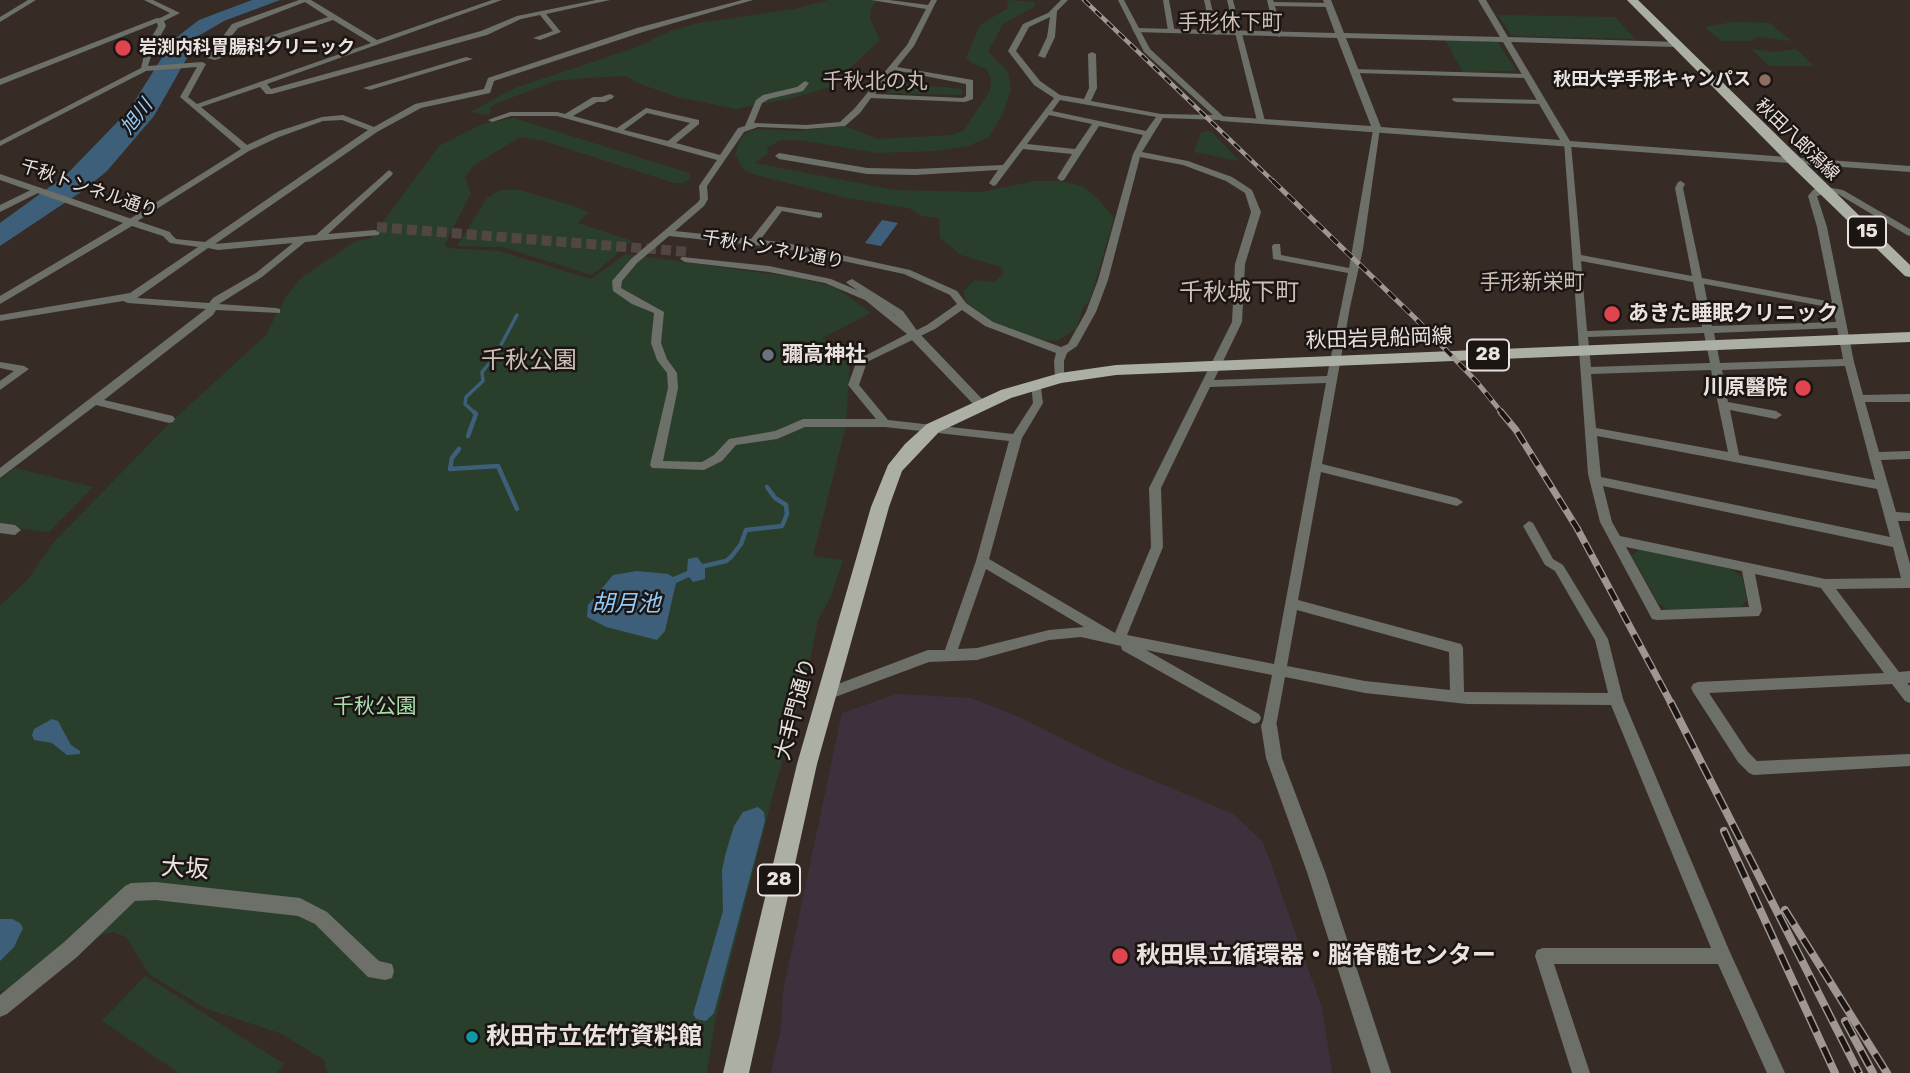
<!DOCTYPE html>
<meta charset="utf-8">
<style>
body{margin:0}
canvas{display:block;background:#372b26}
</style>
<canvas width="1910" height="1073"></canvas>
<script>
const g = document.querySelector('canvas').getContext('2d');
g.lineJoin = 'round';
function paint(path, color) {
  g.fillStyle = color;
  g.fill(path, 'evenodd');
}
function toPath(rows) {
  const path = new Path2D();
  for (const r of rows) {
    path.moveTo(r[0], r[1]);
    for (let i = 2; i < r.length; i += 2) path.lineTo(r[i], r[i + 1]);
  }
  return path;
}
function strokePath(path, color, width, dash) {
  g.strokeStyle = color;
  g.lineWidth = width;
  g.lineCap = dash ? 'butt' : 'round';
  g.setLineDash(dash || []);
  g.stroke(path);
}
function write(font, color, halo, rows, align = 'center') {
  g.font = font + ' Rubik,"Noto Sans JP",sans-serif';
  g.lineWidth = 5;
  g.setLineDash([]);
  g.textBaseline = 'middle';
  g.strokeStyle = halo;
  g.fillStyle = color;
  for (const [text, x, y, turn = 0] of rows) {
    g.save();
    g.translate(x, y);
    g.rotate((+turn || 0) * Math.PI / 180);
    g.textAlign = isNaN(turn) ? turn : align;
    if (halo) g.strokeText(text, 0, 0);
    g.fillText(text, 0, 0);
    g.restore();
  }
}
const medical = toPath([
 [897,694,971,698,1019,717,1111,763,1233,814,1263,842,1322,1008,1332,1073,771,1073,781,1028,783,992,842,713]
]);
const green = toPath([
 [829,0,878,0,872,6,870,19,880,40,830,87,792,98,736,109,678,97,640,84,626,76,585,78,555,81,495,104,490,108,491,113,488,115,471,112,512,89,637,47,670,31,699,23,794,9],
 [1007,0,1035,2,1034,7,1003,24,988,52,1008,72,1011,90,1003,113,989,137,968,146,934,151,877,153,799,140,780,140,767,148,768,153,755,163,894,190,980,192,1036,181,1059,181,1083,186,1098,199,1114,218,1090,300,1083,308,1076,329,1057,341,1040,340,995,323,965,301,964,290,975,280,995,282,1004,273,1001,267,961,255,940,238,939,218,922,216,909,208,847,198,756,175,744,170,735,155,739,141,746,133,757,129,797,131,845,126,878,139,951,135,963,131,990,91,991,81,987,69,973,64,966,58,980,25,1008,8],
 [1498,15,1615,17,1635,39,1516,36,1511,35],
 [1733,22,1770,23,1791,41,1759,37,1750,41,1721,41,1705,27],
 [1445,40,1498,42,1516,71,1463,72],
 [1751,49,1774,52,1796,49,1814,66,1769,66],
 [892,83,963,89,961,95,888,93],
 [514,118,689,173,690,178,683,183,674,183,544,141,520,137,473,166,465,178,471,193,445,244,448,248,499,251,591,279,626,254,798,278,837,288,871,313,822,338,850,358,846,425,813,556,843,560,831,596,818,620,807,675,777,779,715,1020,707,1073,327,1073,324,1060,282,1034,207,1009,149,974,126,937,113,932,101,935,44,982,0,991,0,606,29,578,53,543,168,425,266,335,285,298,301,278,356,241,371,238,439,146,482,124],
 [1211,131,1239,161,1194,152,1201,132],
 [501,190,519,190,580,208,588,213,578,223,632,241,592,275,502,247,457,246,487,198],
 [15,468,93,487,49,532,0,526,0,479],
 [1640,549,1731,569,1742,577,1747,601,1740,607,1669,611,1658,603,1632,556],
 [145,976,284,1064,277,1073,179,1073,102,1021]
]);
const water = toPath([
 [252,0,280,0,224,21,200,35,154,116,107,171,81,192,0,246,0,223,66,175,129,110,173,40,199,20],
 [882,220,898,223,881,246,865,243],
 [697,557,705,567,705,579,693,582,689,577,676,583,665,631,657,640,606,627,587,617,588,605,613,575,637,571,668,574,673,577,687,571,688,559],
 [52,719,58,721,71,745,80,751,80,754,67,755,52,743,34,740,32,735,34,729],
 [758,807,764,812,765,821,714,1013,706,1021,696,1019,693,1014,723,911,722,870,726,852,734,826,743,812],
 [0,919,12,919,20,923,23,928,14,947,0,961]
]);
const streamFar1 = toPath([
 [476,414,465,404,466,397,483,381,482,372,495,356,517,315]
]);
const stream = toPath([
 [468,436,476,414,474,412],
 [459,449,452,458,450,469,498,466,517,509],
 [704,566,726,561,731,557,741,544,746,530,782,526,787,514,786,505,775,498,767,487]
]);
const minorTunnel = toPath([
 [377,227,689,252]
]);
const minor = toPath([
 [28,0,36,0,0,22,0,17,28,0],
 [144,0,153,0,180,13,164,21,166,26,154,47,148,66,202,62,206,64,188,97,197,104,371,43,333,20,215,60,207,58,232,24,299,0,311,0,377,40,492,0,502,0,267,84,271,89,481,31,517,16,596,0,610,0,546,14,561,32,540,40,533,38,553,31,540,15,521,19,487,35,272,94,266,94,260,87,201,107,247,145,273,133,322,117,343,115,374,127,415,104,484,89,488,78,637,28,742,0,753,0,643,32,494,81,490,93,421,108,377,132,215,244,316,235,389,170,393,173,392,175,328,234,375,230,380,233,378,235,305,242,262,277,219,304,276,308,280,309,280,313,216,310,213,315,104,400,173,416,175,419,173,422,169,423,96,405,0,478,0,468,206,309,128,303,123,301,0,321,0,315,130,293,198,247,170,243,161,234,163,232,169,232,176,239,205,242,368,130,342,120,323,121,279,137,249,151,131,225,128,224,128,220,241,149,180,97,197,67,146,71,0,146,0,141,141,68,146,47,158,26,156,20,170,13,144,0],
 [305,2,328,17,218,53,238,28,305,2],
 [293,243,256,273,213,298,209,303,137,298,208,248,218,250,293,243],
 [871,0,889,0,928,5,931,0,937,0,914,46,897,67,973,80,973,99,965,102,871,98,860,113,845,126,806,129,758,127,744,132,707,186,708,199,704,206,675,231,751,239,777,206,822,213,822,217,819,218,782,211,760,240,782,242,910,270,957,291,966,303,993,322,1061,347,1068,344,1086,312,1098,280,1133,154,1143,135,1099,126,1064,180,1061,181,1057,178,1072,154,1023,149,996,185,993,186,989,183,998,170,915,175,867,174,779,159,775,156,779,153,867,168,915,169,1003,165,1054,98,1034,85,1008,51,1023,24,1048,13,1061,0,1068,0,1057,11,1055,37,1045,58,1038,56,1047,37,1050,17,1029,27,1016,51,1040,81,1060,95,1084,99,1089,88,1088,54,1092,52,1096,54,1097,88,1091,101,1161,114,1213,115,1144,52,1118,0,1124,0,1150,49,1225,118,1221,120,1163,118,1142,152,1188,161,1232,177,1252,190,1261,212,1245,264,1242,322,1214,380,1327,376,1348,273,1273,259,1272,246,1274,244,1280,244,1281,255,1349,268,1373,130,1380,128,1363,249,1350,307,1322,464,1457,498,1463,502,1457,506,1321,472,1298,600,1461,644,1463,648,1464,692,1608,693,1595,640,1555,571,1545,565,1523,526,1529,521,1533,523,1553,559,1563,565,1608,639,1623,699,1729,950,1785,1073,1767,1073,1718,964,1554,964,1590,1073,1572,1073,1535,956,1537,950,1543,948,1711,948,1611,705,1467,704,1365,693,1285,677,1276,726,1274,730,1269,732,1264,730,1262,726,1272,675,1146,650,1259,714,1261,718,1259,722,1254,724,1122,650,1121,646,1081,637,1049,640,977,660,929,662,827,700,822,698,820,694,822,690,928,650,945,650,976,561,1009,441,885,427,805,427,777,439,736,445,722,461,704,470,652,468,650,465,668,388,667,373,657,360,651,343,654,313,632,304,613,291,612,281,631,259,698,202,700,199,699,186,717,160,557,116,511,116,492,122,488,120,510,112,557,112,565,114,593,97,601,97,610,94,614,96,613,98,605,102,597,102,573,116,617,128,646,108,699,120,699,124,676,143,720,155,738,128,745,126,756,100,763,95,797,87,805,81,809,83,803,91,769,99,762,103,754,123,806,125,840,122,854,109,907,45,926,9,871,0],
 [894,70,966,84,966,96,963,98,875,94,894,70],
 [1060,100,1156,117,1146,131,1052,111,1060,100],
 [647,113,690,123,668,141,624,130,647,113],
 [1049,115,1092,124,1075,149,1027,144,1049,115],
 [1140,157,1183,165,1226,181,1245,193,1251,212,1235,264,1232,322,1149,488,1151,547,1115,633,989,559,1022,438,1043,403,1040,381,1036,380,1031,384,1033,403,1013,434,888,420,859,385,867,362,935,329,962,310,985,326,1056,353,1054,361,1055,378,1060,382,1064,380,1064,361,1067,353,1077,346,1096,312,1108,280,1140,157],
 [669,236,782,248,904,274,950,295,957,304,927,325,915,331,871,296,831,279,769,266,682,257,680,259,685,262,769,272,825,283,865,300,907,334,857,360,848,385,876,419,803,419,775,431,729,439,714,455,702,462,663,461,678,388,677,373,667,359,661,343,664,312,621,288,622,281,637,263,669,236],
 [1326,383,1274,664,1127,635,1163,547,1161,488,1210,387,1326,383],
 [986,569,1084,627,1049,630,977,648,958,649,986,569],
 [1297,610,1449,652,1450,690,1365,681,1287,666,1297,610],
 [1163,0,1169,0,1175,33,1168,31,1163,0],
 [1204,0,1210,0,1218,35,1211,33,1204,0],
 [1227,0,1233,0,1265,121,1264,123,1257,121,1227,0],
 [1267,0,1273,0,1274,2,1329,3,1332,5,1329,7,1275,6,1283,35,1279,37,1275,35,1267,0],
 [466,57,473,59,370,90,363,88,466,57],
 [1353,69,1526,74,1530,76,1526,78,1356,73,1353,73,1353,69],
 [1453,98,1542,100,1546,102,1542,104,1456,102,1452,100,1453,98],
 [1564,142,1571,144,1581,255,1692,276,1675,188,1678,182,1681,181,1685,184,1683,188,1702,278,1832,302,1817,227,1808,196,1813,190,1821,186,1843,190,1910,229,1910,236,1907,235,1838,194,1828,193,1817,196,1827,227,1854,362,1863,395,1910,394,1910,402,1865,402,1879,452,1910,451,1910,459,1881,460,1896,512,1910,513,1910,521,1898,521,1910,564,1910,588,1836,589,1899,672,1910,671,1910,683,1907,683,1910,686,1910,703,1905,701,1892,684,1709,693,1748,752,1757,761,1910,754,1910,766,1754,775,1749,773,1738,762,1693,692,1691,688,1693,684,1698,682,1884,673,1821,588,1755,574,1762,610,1759,616,1657,620,1652,619,1600,522,1588,474,1564,142],
 [1581,261,1693,282,1702,327,1587,331,1581,261],
 [1704,284,1833,308,1836,322,1712,326,1704,284],
 [1837,328,1843,359,1720,363,1714,333,1837,328],
 [1704,333,1710,363,1591,367,1588,337,1704,333],
 [1845,366,1875,480,1739,455,1730,410,1776,419,1782,415,1776,411,1728,402,1722,370,1845,366],
 [1711,370,1728,452,1596,428,1591,374,1711,370],
 [1597,436,1877,489,1890,537,1601,477,1597,436],
 [1603,486,1893,547,1901,578,1825,579,1620,536,1612,522,1603,486],
 [1626,547,1742,571,1749,607,1661,610,1626,547],
 [37,187,40,188,40,192,0,212,0,205,37,187],
 [0,362,24,366,29,369,0,390,0,381,14,371,0,368,0,362],
 [0,523,15,525,21,530,15,535,0,533,0,523]
]);
const tertiary = toPath([
 [1323,0,1331,0,1344,33,1500,37,1478,0,1486,0,1508,37,1678,42,1678,46,1675,47,1511,42,1570,141,1910,166,1910,172,1221,121,1216,118,1218,116,1371,126,1337,38,1136,32,1132,30,1136,28,1335,33,1323,0],
 [1346,38,1503,42,1560,140,1381,127,1346,38],
 [157,18,164,20,0,85,0,79,157,18],
 [0,174,170,232,171,234,166,237,132,226,0,304,0,296,123,223,0,180,0,174],
 [852,279,903,311,918,332,984,401,986,404,984,407,976,407,910,338,895,315,848,284,846,282,852,279],
 [1269,719,1275,721,1277,726,1282,758,1325,872,1391,1073,1371,1073,1307,872,1266,758,1261,726,1263,721,1269,719],
 [156,882,300,898,327,912,379,961,392,964,394,971,392,978,385,980,368,977,315,924,298,916,156,900,135,901,77,957,7,1014,0,1017,0,995,63,943,125,886,131,883,156,882]
]);
const primary = toPath([
 [1627,0,1638,0,1910,265,1910,277,1905,276,1789,164,1627,0],
 [1910,332,1910,342,1116,375,1061,383,1011,398,939,432,902,471,889,507,817,764,749,1073,723,1073,797,764,871,507,888,465,905,444,927,424,1001,390,1060,373,1116,365,1910,332]
]);
const railFar3 = toPath([
 [1084,0,1275,183]
]);
const railFar2 = toPath([
 [1273,181,1415,318,1476,381,1503,414]
]);
const railFar1 = toPath([
 [1501,412,1516,430,1577,528,1672,705]
]);
const rail = toPath([
 [1671,703,1859,1073],
 [1724,831,1835,1073],
 [1785,910,1887,1073],
 [1845,1021,1873,1073]
]);
const markers = [
 [123,48,9,"#e0444e"],
 [1765,80,7,"#8d6e63"],
 [1612,314,9,"#e0444e"],
 [768,355,7,"#6b7280"],
 [1803,388,9,"#e0444e"],
 [1120,956,9,"#e0444e"],
 [472,1037,7,"#0f9aa8"]
];
const farPoinames = [
 ["岩渕内科胃腸科クリニック",139,48],
 ["秋田大学手形キャンパス",1751,80,"right"]
];
const farStreetnames = [
 ["秋田八郎潟線",1797,140,44],
 ["千秋トンネル通り",89,189,19],
 ["千秋トンネル通り",773,250,10]
];
const farWaternames = [
 ["旭川",137,117,-52]
];
const shields = [
 [1867,232,38],
 [1488,355,42],
 [779,880,42]
];
const shieldNames = [
 ["15",1867,232],
 ["28",1488,355],
 ["28",779,880]
];
const farQuarternames = [
 ["手形休下町",1230,23],
 ["千秋北の丸",875,82],
 ["手形新栄町",1532,283]
];
const poiNames = [
 ["あきた睡眠クリニック",1628,314],
 ["彌高神社",782,355],
 ["川原醫院",1787,388,"right"]
];
const streetNames = [
 ["秋田岩見船岡線",1379,339,-2],
 ["大手門通り",796,709,-75]
];
const parkNames = [
 ["千秋公園",375,707]
];
const waterNames = [
 ["胡月池",626,604]
];
const quarterNames = [
 ["千秋城下町",1239,293],
 ["千秋公園",529,361]
];
const nearStreetnames = [
 ["大坂",185,869,4]
];
const nearPoinames = [
 ["秋田県立循環器・脳脊髄センター",1136,956],
 ["秋田市立佐竹資料館",486,1037]
];
paint(medical, '#3e313e');
paint(green, '#2a3e2c');
paint(water, '#3d5f79');
strokePath(streamFar1, '#3d5f79', 3.5);
strokePath(stream, '#3d5f79', 4.5);
strokePath(minorTunnel, '#524642', 10, [10, 5]);
paint(minor, '#6d6f69');
paint(tertiary, '#6d6f69');
paint(primary, '#acafa3');
strokePath(railFar3, '#a09692', 4.5);
strokePath(railFar2, '#a09692', 5);
strokePath(railFar1, '#a09692', 7);
strokePath(rail, '#a09692', 8);
strokePath(railFar3, '#1b1513', 2.5, [8]);
strokePath(railFar2, '#1b1513', 3.5, [10]);
strokePath(railFar1, '#1b1513', 4.5, [13]);
strokePath(rail, '#1b1513', 5, [17]);
for (const [x, y, r, color] of markers) {
  const dot = new Path2D();
  dot.arc(x, y, r, 0, 2 * Math.PI);
  g.fillStyle = color;
  g.fill(dot);
  strokePath(dot, '#1b1513', 2.5);
}
write('bold 18px', '#eae2de', '#1b1513', farPoinames, 'left');
write('18px', '#eae2de', '#1b1513', farStreetnames);
write('italic 19px', '#93cdfb', '#1b1513', farWaternames);
for (const [x, y, w] of shields) {
  const box = new Path2D();
  box.roundRect(x - w / 2, y - 15.5, w, 31, 5);
  g.fillStyle = '#1b1513';
  g.fill(box);
  strokePath(box, '#eae2de', 2);
}
write('bold 19px', '#eae2de', null, shieldNames);
write('21px', '#cdbeb6', '#1b1513', farQuarternames);
write('bold 21px', '#eae2de', '#1b1513', poiNames, 'left');
write('21px', '#eae2de', '#1b1513', streetNames);
write('21px', '#a8deac', '#1b1513', parkNames);
write('italic 23px', '#93cdfb', '#1b1513', waterNames);
write('24px', '#cdbeb6', '#1b1513', quarterNames);
write('24px', '#eae2de', '#1b1513', nearStreetnames);
write('bold 24px', '#eae2de', '#1b1513', nearPoinames, 'left');
</script>
